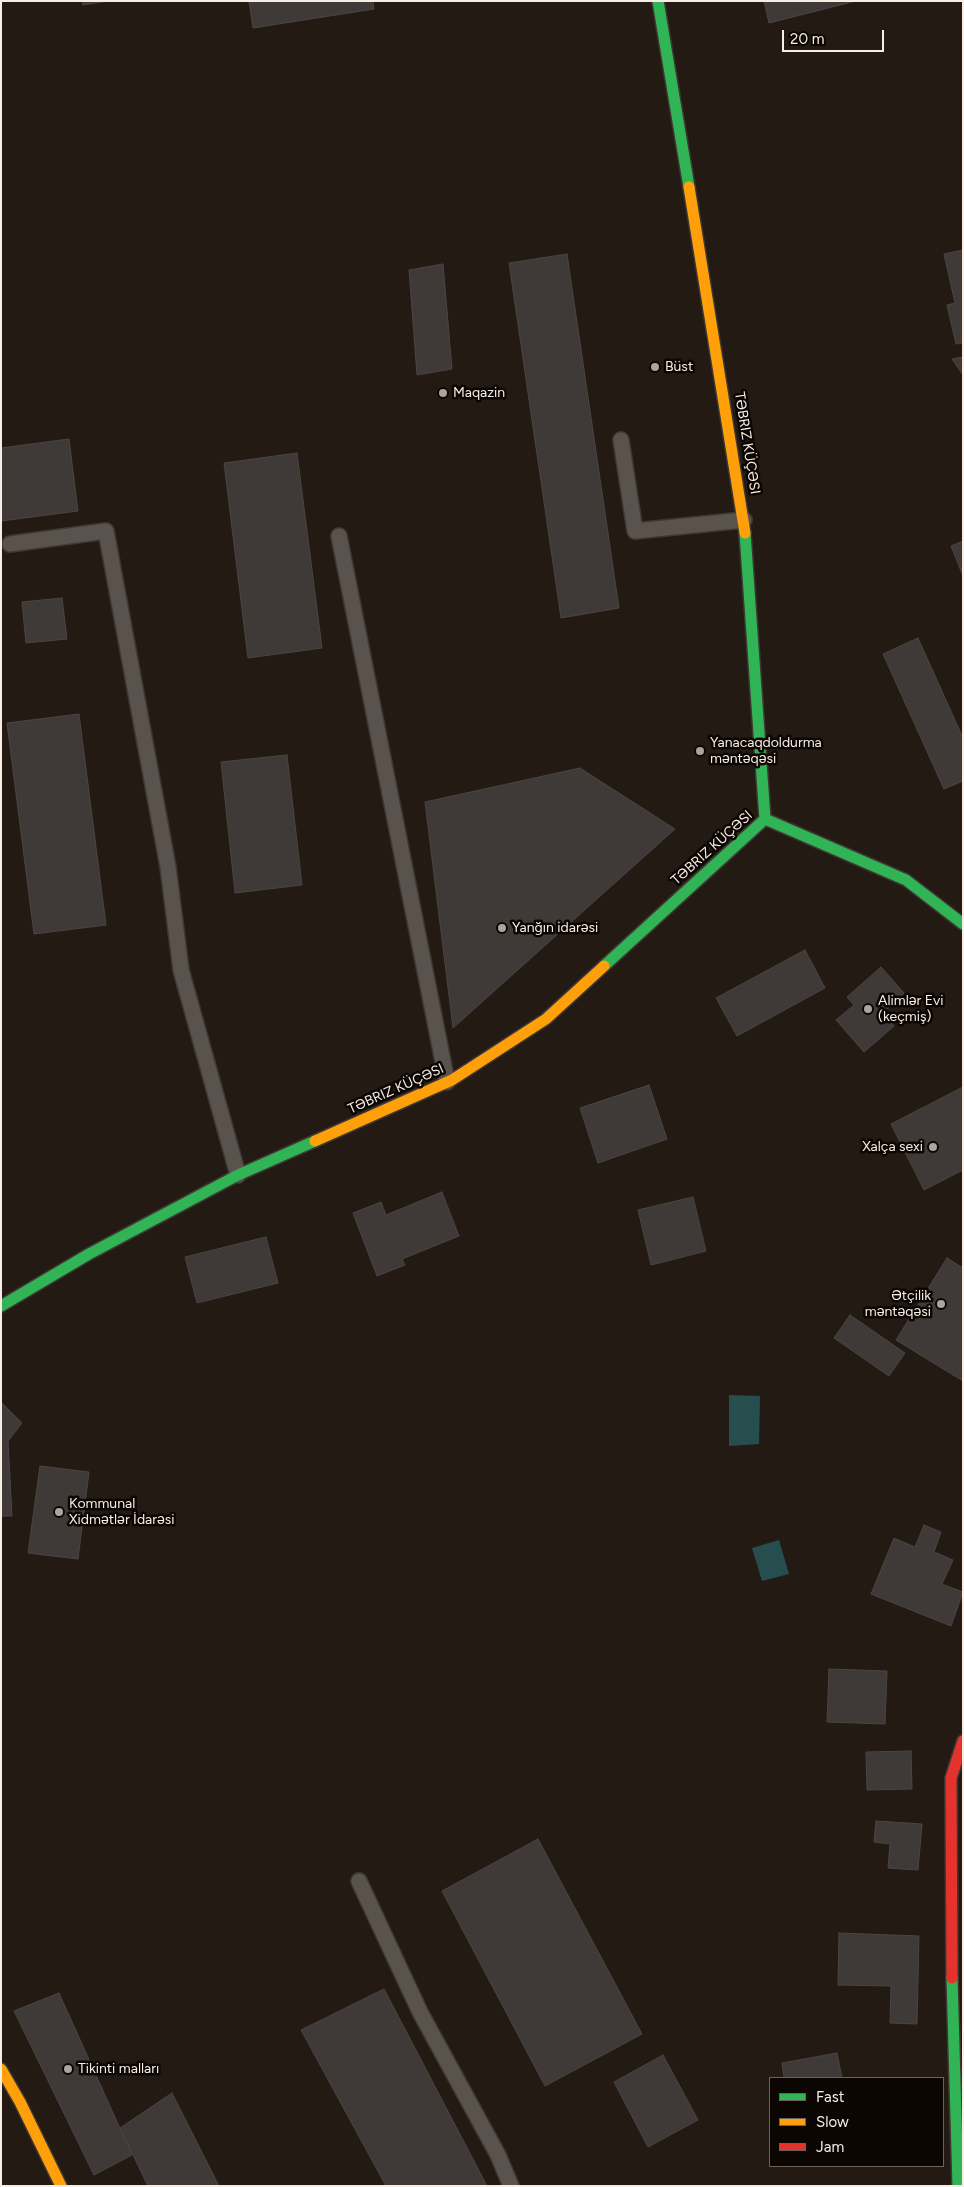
<!DOCTYPE html>
<meta charset="utf-8">
<style>
body{margin:0}
#map{position:relative;width:964px;height:2187px;overflow:hidden;background:#231b13;font-family:Figtree,sans-serif}
canvas{display:block}
.frame{position:absolute;inset:0;border:2px solid #f7ede4;pointer-events:none}
.legend{position:absolute;left:769px;top:2077px;width:175px;height:90px;box-sizing:border-box;background:#0c0603;border:1px solid #6a625d;margin:0;padding:6px 9px;list-style:none;font-size:15px;color:#f7ede4}
.legend li{display:flex;align-items:center;gap:10px;height:25px}
.legend b{width:25px;border:1px solid #6a625d}
.scale{position:absolute;left:782px;top:30px;width:102px;height:22px;box-sizing:border-box;border:2px solid #f7ede4;border-top:0;padding-left:6px;font-size:15px;line-height:18px;white-space:nowrap;color:#f7ede4;-webkit-text-stroke:4px #0c0603;paint-order:stroke}
</style>
<div id="map">
<canvas width="964" height="2187"></canvas>
<div class="frame"></div>
<ul class="legend">
<li><b style="height:6px;background:#30b455"></b>Fast</li>
<li><b style="height:6px;background:#ff9f0a"></b>Slow</li>
<li><b style="height:6px;background:#e5322d"></b>Jam</li>
</ul>
<div class="scale">20 m</div>
</div>
<script>
const g = document.querySelector('canvas').getContext('2d');
g.lineJoin = 'round';
function paint(path, color) {
  g.fillStyle = color;
  g.fill(path, 'evenodd');
}
function toPath(rows) {
  const path = new Path2D();
  for (const r of rows) {
    path.moveTo(r[0], r[1]);
    for (let i = 2; i < r.length; i += 2) path.lineTo(r[i], r[i + 1]);
  }
  return path;
}
function strokePath(path, color, width, dash) {
  g.strokeStyle = color;
  g.lineWidth = width;
  g.lineCap = dash ? 'butt' : 'round';
  g.setLineDash(dash || []);
  g.stroke(path);
}
function write(font, color, halo, rows, align = 'center') {
  g.font = font + ' Figtree,sans-serif';
  g.lineWidth = 5;
  g.setLineDash([]);
  g.textBaseline = 'middle';
  g.strokeStyle = halo;
  g.fillStyle = color;
  for (const [text, x, y, turn = 0] of rows) {
    g.save();
    g.translate(x, y);
    g.rotate((+turn || 0) * Math.PI / 180);
    g.textAlign = isNaN(turn) ? turn : align;
    if (halo) g.strokeText(text, 0, 0);
    g.fillText(text, 0, 0);
    g.restore();
  }
}
const water = toPath([
 [729,1395,760,1396,759,1444,729,1446],
 [779,1540,789,1574,762,1581,752,1548]
]);
const building = toPath([
 [82,1,108,1,83,5,82,1],
 [249,1,373,1,374,9,253,28,249,1],
 [764,1,856,1,769,23,764,1],
 [963,250,963,343,956,344,947,305,955,303,944,254,963,250],
 [567,254,619,608,561,618,509,263,567,254],
 [443,264,452,369,417,375,409,270,443,264],
 [963,357,963,375,952,359,963,357],
 [69,439,78,511,1,521,1,448,69,439],
 [297,453,322,648,248,658,224,463,297,453],
 [963,541,963,576,951,546,963,541],
 [62,598,67,639,26,643,22,602,62,598],
 [918,638,963,738,963,781,944,789,883,654,918,638],
 [79,714,106,925,34,934,7,723,79,714],
 [287,755,302,885,235,893,221,762,287,755],
 [580,768,675,829,453,1028,425,802,580,768],
 [805,950,825,988,737,1036,716,998,805,950],
 [881,967,904,993,883,1013,894,1026,864,1052,836,1020,854,1005,847,997,881,967],
 [649,1085,667,1139,598,1163,580,1108,649,1085],
 [963,1087,963,1170,924,1190,891,1124,963,1087],
 [442,1192,459,1236,402,1259,405,1265,377,1276,353,1213,381,1202,386,1215,442,1192],
 [693,1197,706,1251,651,1265,638,1210,693,1197],
 [266,1237,278,1283,197,1303,185,1257,266,1237],
 [947,1258,963,1268,963,1381,896,1340,947,1258],
 [850,1315,905,1353,889,1376,834,1338,850,1315],
 [1,1402,22,1423,8,1441,12,1516,1,1516,1,1402],
 [40,1466,89,1472,78,1559,28,1553,40,1466],
 [924,1525,941,1532,934,1552,953,1560,942,1584,963,1592,951,1626,871,1594,894,1538,915,1547,924,1525],
 [829,1669,887,1671,885,1724,827,1722,829,1669],
 [911,1751,912,1789,867,1790,866,1752,911,1751],
 [876,1821,922,1824,918,1870,888,1868,890,1844,874,1842,876,1821],
 [538,1839,642,2034,545,2086,442,1891,538,1839],
 [839,1933,919,1936,917,2024,890,2023,891,1986,838,1985,839,1933],
 [384,1989,487,2186,386,2186,301,2030,384,1989],
 [59,1993,132,2155,94,2175,14,2011,59,1993],
 [837,2053,842,2078,784,2078,782,2063,837,2053],
 [663,2055,698,2120,648,2147,614,2082,663,2055],
 [172,2093,219,2186,148,2186,120,2128,172,2093]
]);
const lane = toPath([
 [621,440,635,531,744,520],
 [339,536,447,1082],
 [10,544,106,531,168,867,181,970,238,1175],
 [359,1881,420,2012,498,2155,511,2186]
]);
const fast = toPath([
 [658,1,689,187],
 [745,533,765,819],
 [765,819,906,880,963,924],
 [604,966,765,819],
 [1,1306,89,1254,238,1175,315,1141],
 [952,1978,958,2186]
]);
const slow = toPath([
 [689,187,745,533],
 [315,1141,452,1080,546,1019,604,966],
 [1,2069,20,2102,61,2186]
]);
const jam = toPath([
 [952,1978,951,1778,963,1741]
]);
const markers = [
 [655,367,5,"#ada49b"],
 [443,393,5,"#ada49b"],
 [700,751,5,"#ada49b"],
 [502,928,5,"#ada49b"],
 [868,1009,5,"#ada49b"],
 [933,1147,5,"#ada49b"],
 [941,1304,5,"#ada49b"],
 [59,1512,5,"#ada49b"],
 [68,2069,5,"#ada49b"]
];
const poiNames = [
 ["Büst",665,367],
 ["Maqazin",453,393],
 ["Yanacaqdoldurma",710,743],
 ["məntəqəsi",710,759],
 ["Yanğın idarəsi",512,928],
 ["Alimlər Evi",878,1001],
 ["(keçmiş)",878,1017],
 ["Xalça sexi",923,1147,"right"],
 ["Ətçilik",931,1296,"right"],
 ["məntəqəsi",931,1312,"right"],
 ["Kommunal",69,1504],
 ["Xidmətlər İdarəsi",69,1520],
 ["Tikinti malları",78,2069]
];
const streetNames = [
 ["TƏBRIZ KÜÇƏSI",747,443,81],
 ["TƏBRIZ KÜÇƏSI",712,848,-42],
 ["TƏBRIZ KÜÇƏSI",396,1089,-24]
];
paint(water, '#274e4e');
paint(building, '#3f3a38');
strokePath(building, '#4a4544', 1);
strokePath(lane, '#3e3833', 18);
strokePath(fast, '#3e3833', 14);
strokePath(slow, '#3e3833', 14);
strokePath(jam, '#3e3833', 14);
strokePath(lane, '#59524d', 15);
strokePath(fast, '#30b455', 11);
strokePath(slow, '#ff9f0a', 11);
strokePath(jam, '#e5322d', 11);
for (const [x, y, r, color] of markers) {
  const dot = new Path2D();
  dot.arc(x, y, r, 0, 2 * Math.PI);
  g.fillStyle = color;
  g.fill(dot);
  strokePath(dot, '#0c0603', 2);
}
write('14px', '#f7ede4', '#0c0603', poiNames, 'left');
write('14px', '#f7ede4', '#0c0603', streetNames);
</script>
